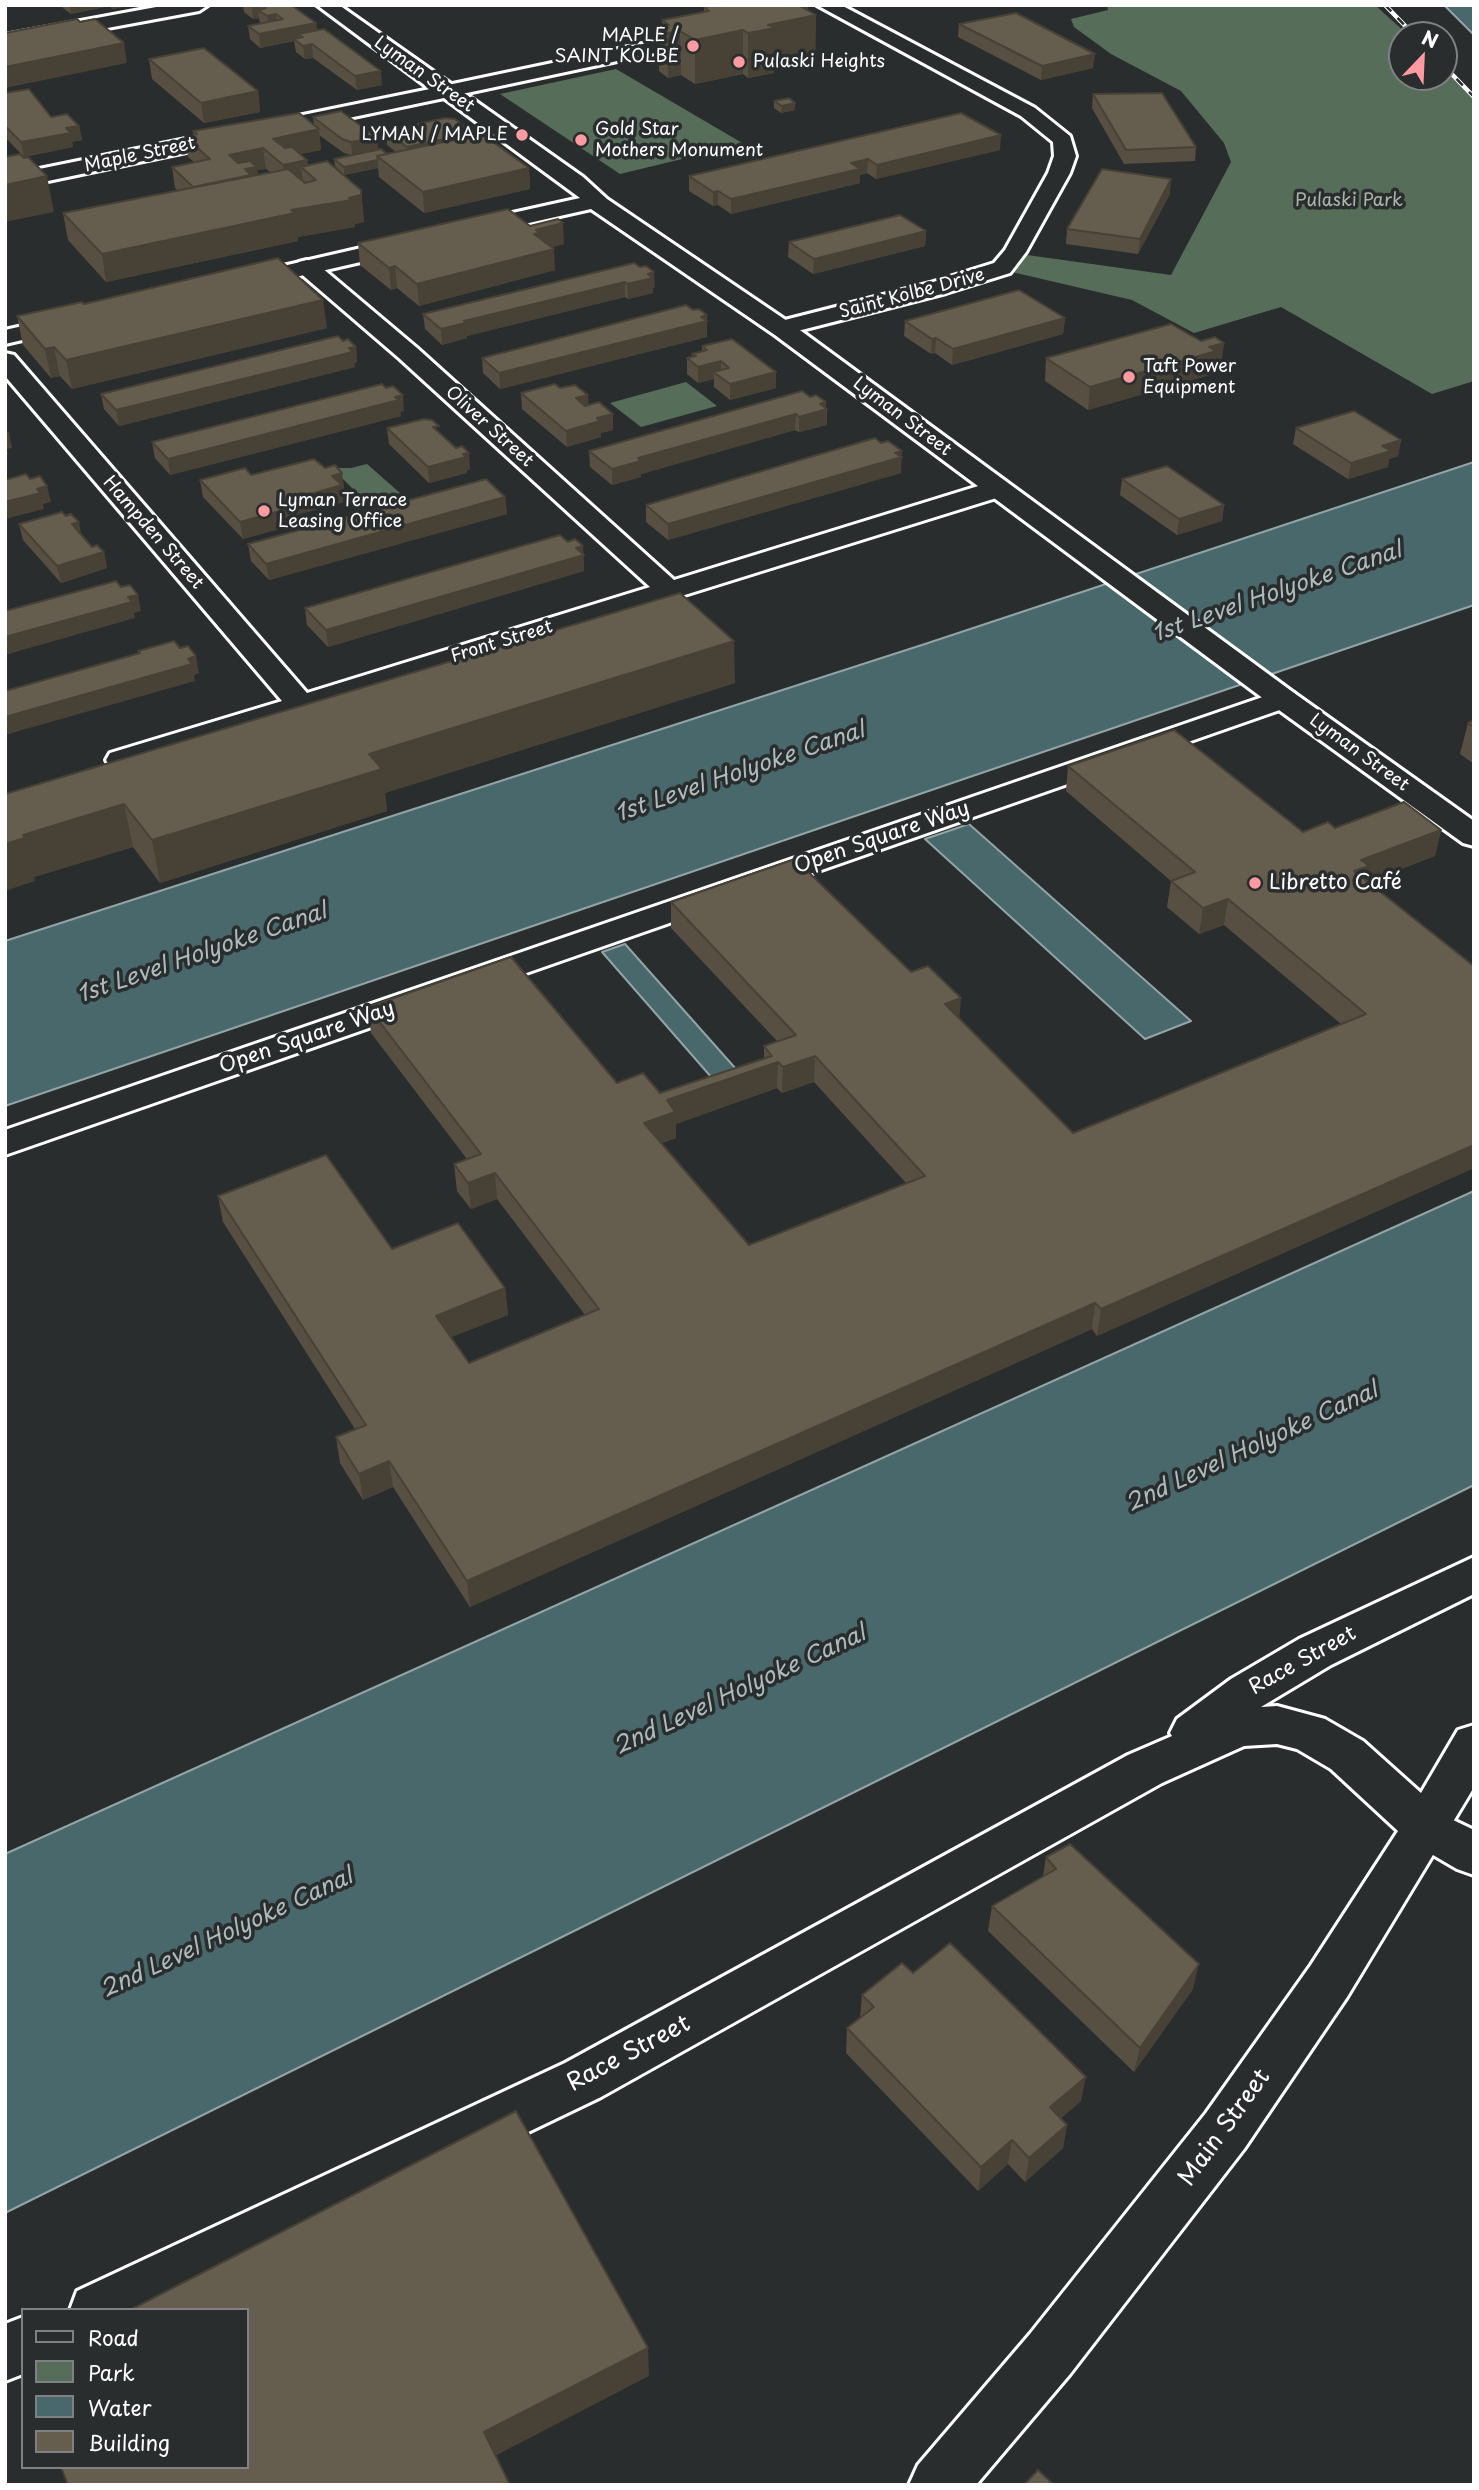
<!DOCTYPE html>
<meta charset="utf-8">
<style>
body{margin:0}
#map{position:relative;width:1479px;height:2490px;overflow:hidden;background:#2a2d2e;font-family:"Playpen Sans",sans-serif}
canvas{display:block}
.frame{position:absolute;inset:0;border:7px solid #fff;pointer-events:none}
.legend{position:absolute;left:21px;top:2308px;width:228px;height:161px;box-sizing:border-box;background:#2a2d2e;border:2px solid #7f8182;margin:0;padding:9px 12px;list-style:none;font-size:21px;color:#fff}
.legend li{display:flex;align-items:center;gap:14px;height:35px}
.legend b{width:35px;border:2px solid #7f8182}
.north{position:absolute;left:1388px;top:21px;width:70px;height:70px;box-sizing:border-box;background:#2a2d2e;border:2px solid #7f8182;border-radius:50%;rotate:23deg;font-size:19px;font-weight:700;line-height:28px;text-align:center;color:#fff}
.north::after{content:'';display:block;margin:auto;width:24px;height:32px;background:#ff9aa2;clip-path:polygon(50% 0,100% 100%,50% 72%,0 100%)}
</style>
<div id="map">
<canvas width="1479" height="2490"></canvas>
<div class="frame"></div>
<ul class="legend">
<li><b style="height:9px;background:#2a2d2e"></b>Road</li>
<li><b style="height:19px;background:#566d5a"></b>Park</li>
<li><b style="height:19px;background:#49686b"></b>Water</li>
<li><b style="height:19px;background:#655d4d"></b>Building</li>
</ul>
<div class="north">N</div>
</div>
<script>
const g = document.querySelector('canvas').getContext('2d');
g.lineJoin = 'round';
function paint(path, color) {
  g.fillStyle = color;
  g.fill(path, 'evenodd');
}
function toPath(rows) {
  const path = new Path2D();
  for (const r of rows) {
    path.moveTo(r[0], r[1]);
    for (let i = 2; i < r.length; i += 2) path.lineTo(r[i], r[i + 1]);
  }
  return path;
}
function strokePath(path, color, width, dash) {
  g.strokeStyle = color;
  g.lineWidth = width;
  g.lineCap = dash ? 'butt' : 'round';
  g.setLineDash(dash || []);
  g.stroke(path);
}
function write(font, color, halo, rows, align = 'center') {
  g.font = font + ' "Playpen Sans",sans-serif';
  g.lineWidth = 7;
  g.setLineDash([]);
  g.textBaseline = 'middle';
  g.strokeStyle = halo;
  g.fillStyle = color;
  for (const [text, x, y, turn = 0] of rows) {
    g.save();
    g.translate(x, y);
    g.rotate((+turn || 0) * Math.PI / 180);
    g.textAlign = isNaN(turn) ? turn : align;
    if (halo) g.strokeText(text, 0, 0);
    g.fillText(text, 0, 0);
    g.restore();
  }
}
const green = toPath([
 [1107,5,1375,5,1408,35,1402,35,1402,77,1444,77,1444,68,1466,88,1474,96,1474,381,1432,394,1281,307,1194,333,1132,300,1012,272,1027,255,1171,275,1231,162,1224,143,1181,91,1111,54,1074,27,1071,19,1108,10],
 [616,69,744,144,620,174,500,94],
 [686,382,717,406,641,427,610,403],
 [367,464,400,493,367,503,332,468,351,468]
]);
const water = toPath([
 [1444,5,1474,5,1474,35,1444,5],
 [1474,462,1474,605,5,1106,5,941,928,643,1474,462],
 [969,824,1191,1021,1145,1039,925,839,969,824],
 [625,944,736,1069,712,1078,602,952,625,944],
 [1474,1191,1474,1485,5,2213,5,1854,1474,1191]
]);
const street = toPath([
 [167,5,208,5,199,11,5,47,5,35,167,5],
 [817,5,841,5,1035,108,1070,136,1076,156,1070,173,1026,252,1010,273,946,293,782,335,773,333,770,328,773,323,930,283,994,263,1005,250,1048,173,1054,156,1053,142,1021,116,817,5],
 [709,30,719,36,716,40,448,97,441,95,438,91,441,87,448,85,709,30],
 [307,260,315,262,417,348,674,580,988,483,997,481,1006,483,1010,489,1006,495,132,767,121,769,110,767,106,760,110,753,282,701,5,376,5,353,14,355,307,693,650,587,399,358,299,272,295,267,299,262,307,260],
 [1283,690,1294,693,1298,699,1294,705,5,1155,5,1130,1283,690],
 [1426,1807,1474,1830,1474,1875,1457,1869,1409,1841,1402,1827,1409,1813,1426,1807]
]);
const secondary = toPath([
 [317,5,339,5,583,177,607,199,793,325,1294,693,1474,821,1474,846,1463,843,1272,705,775,335,591,209,471,236,463,234,460,229,463,224,580,198,444,98,5,190,5,176,430,89,317,5],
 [409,237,417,239,420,244,417,249,239,290,231,288,227,283,231,278,409,237],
 [71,315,79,317,83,322,79,327,5,344,5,330,71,315],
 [1474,1557,1474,1594,1331,1665,1261,1707,1277,1706,1325,1719,1363,1741,1421,1793,1458,1730,1474,1725,1474,1787,1347,1997,1244,2149,1070,2374,976,2485,909,2485,918,2465,1030,2334,1206,2113,1311,1965,1398,1831,1331,1769,1297,1749,1277,1744,1244,1746,1162,1783,601,2097,158,2310,70,2310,77,2291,565,2063,1128,1755,1172,1736,1170,1733,1177,1719,1231,1679,1299,1639,1474,1557],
 [23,2317,23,2374,5,2381,5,2324,23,2317]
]);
const rail = toPath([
 [1385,5,1414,35],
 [1444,66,1474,97]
]);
const wall = toPath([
 [59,5,122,5,123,7,113,9,109,6,71,14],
 [243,5,291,5,316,23,317,30,382,85,357,90,313,58,305,59,296,52,294,41,260,48,250,39,248,26,260,23,259,18,253,19,244,12],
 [704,7,808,11,816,15,815,59,774,68,774,73,748,78,743,74,695,84,681,75,668,78,659,71,658,27,662,26,662,20,704,12],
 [959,24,1093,68,1041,80,958,37],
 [149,59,258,91,260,112,204,123,152,79],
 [5,93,51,117,79,126,82,140,72,142,73,147,24,157,5,137],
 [1093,94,1196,147,1195,161,1124,164,1092,108],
 [774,101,795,103,795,110,781,113,774,108],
 [961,113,1000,150,876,179,867,173,860,175,860,183,731,214,718,205,713,206,689,191,689,176],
 [313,117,377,138,378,150,387,154,396,152,387,145,386,131,472,133,472,136,529,168,530,189,424,213,379,177,378,168,344,175,335,166,334,159,351,155,344,153,319,135,321,150,300,154,307,160,308,165,361,190,364,222,355,224,355,227,298,237,298,241,106,282,68,240,63,213,177,190,175,188,172,167,194,162,188,157,185,137,193,135,193,131,314,125],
 [266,169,270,172,258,175,257,170],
 [1170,194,1138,254,1066,244,1067,229],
 [530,226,564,244,552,247,555,270,419,306,397,288,391,290,360,265,358,243],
 [926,231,925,246,813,274,788,257,789,242],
 [640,267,655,287,653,288,653,293,628,299,625,297,467,336,467,338,442,345,425,329,423,314],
 [84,304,327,328,72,389,60,376,51,378,23,345,17,316],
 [1065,318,1063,334,952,365,935,353,931,354,904,336,905,321],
 [707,331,707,337,500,389,483,373,482,358],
 [343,341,356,347,357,362,354,363,355,367,119,426,104,409,101,394],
 [1201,341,1224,343,1221,365,1214,367,1213,374,1088,410,1045,381,1046,358],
 [702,346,776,388,730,400,714,387,714,379,698,383,687,374,687,358,692,357,692,354,702,351],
 [560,388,588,405,613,430,601,433,601,437,567,447,522,409,521,393],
 [826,408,827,409,827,425,799,432,795,430,641,474,641,477,612,485,590,467,589,451],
 [404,411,400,412,401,416,170,475,155,458,152,442],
 [387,428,439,433,470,469,467,470,467,473,429,483,389,444],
 [1296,428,1401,440,1398,456,1389,459,1388,467,1348,479,1293,444],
 [901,457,901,473,668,540,646,522,646,505],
 [325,468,342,473,344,489,342,489,344,502,285,518,286,527,243,539,203,497,200,480],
 [1122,479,1224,505,1222,521,1177,535,1120,495],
 [505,497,507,514,269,580,251,561,248,544],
 [19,524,81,534,92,547,104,552,107,568,61,583,23,540],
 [568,542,583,546,584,571,328,647,307,625,305,608],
 [735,683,385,793,387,811,160,883,133,847,34,877,35,881,5,794],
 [1474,720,1474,764,1460,754,1468,723],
 [1068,766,1303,832,1335,828,1441,830,1435,856,1367,882,1474,966,1474,1168,1097,1336,1092,1329,470,1607,393,1487,363,1500,340,1463,336,1437,355,1429,223,1222,218,1196,392,1249,505,1288,508,1315,451,1337,469,1363,585,1315,497,1199,471,1209,457,1191,454,1164,467,1159,371,1033,368,1007,617,1083,660,1093,764,1058,764,1046,777,1041,671,928,671,902,959,1019,1073,1133,1341,1024,1224,925,1199,934,1167,907,1171,881,1066,791],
 [814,1082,906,1183,749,1245,662,1143,676,1138,676,1124,777,1088,782,1093],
 [1046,1857,1193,1989,1134,2072,988,1931,992,1906,1043,1876],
 [913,1973,1081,2101,1061,2118,1067,2125,1063,2148,1025,2182,1008,2164,978,2191,846,2053,847,2028,860,2018,862,1995]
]);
const shadedWall = toPath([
 [70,5,108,5,109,6,71,14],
 [112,5,122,5,123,7,113,9],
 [252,5,260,5,261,12,258,10,259,18,253,19],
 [808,5,808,17,816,15,815,59,774,68,774,73,748,78,748,33,768,25,800,6],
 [276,14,278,28,269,29,267,16],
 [316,23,318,36,303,37,298,34,299,40,294,39,294,41,260,48,259,34],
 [743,30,743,74,695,84,695,40],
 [680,31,681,75,668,78,668,33],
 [124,43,127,63,5,88,5,67],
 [312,44,313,58,305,59,303,46],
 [1095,54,1093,68,1041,80,1042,66],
 [381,71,382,85,357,90,355,76],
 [258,91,260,112,204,123,201,103],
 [795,103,795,110,781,113,782,106],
 [79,126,82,140,72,142,73,147,24,157,21,142,66,128],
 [319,129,321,150,277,159,273,139],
 [472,133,473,147,408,161,407,147],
 [1001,135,1000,150,876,179,877,165],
 [377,138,379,153,352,156,351,142],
 [263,148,266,169,257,170,260,188,193,187,229,155],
 [868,159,867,173,860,175,860,183,731,214,731,199,851,163],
 [307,160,308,173,301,167,303,182,286,186,283,165],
 [378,160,378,168,344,175,344,167],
 [529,168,530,189,424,213,423,192],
 [47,176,54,212,5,222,5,185],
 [1171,179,1170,194,1138,254,1140,239],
 [361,190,364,222,355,224,355,227,298,237,298,241,106,282,102,254,291,210,349,198],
 [718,191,718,205,713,206,713,192],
 [563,223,564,244,541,250,554,249,555,270,419,306,417,284,534,234,536,230],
 [926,231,925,246,813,274,814,259],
 [395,266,397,288,391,290,389,268],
 [654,272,655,287,653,288,653,293,628,299,627,284,648,274],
 [625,282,625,297,467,336,467,338,442,345,441,329,464,321],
 [323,300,327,328,72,389,66,360],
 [707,315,707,337,500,389,499,373],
 [1065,318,1063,334,952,365,953,349],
 [936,338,935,353,931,354,932,339],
 [1224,343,1221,365,1214,367,1213,374,1088,410,1090,387],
 [54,347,60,376,51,378,45,349],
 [356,347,357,362,354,363,355,367,119,426,116,410],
 [721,361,721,377,713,372,714,379,698,383,698,367],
 [776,372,776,388,730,400,730,384],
 [403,395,404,411,400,412,401,416,170,475,168,459],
 [588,395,589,411,576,398],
 [826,402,827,425,799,432,799,417,820,404],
 [613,414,613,430,601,433,601,437,567,447,566,431,597,418],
 [796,414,795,430,641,474,641,477,612,485,612,469,638,458],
 [9,432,12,448,7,449,8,455,5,456,5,433],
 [1401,440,1398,456,1389,459,1388,467,1348,479,1351,463,1382,446],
 [902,451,901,473,668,540,668,524],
 [469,453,470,469,467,470,467,473,429,483,428,467],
 [342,473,344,489,342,489,344,502,285,518,286,527,243,539,240,522,332,476],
 [47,486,51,502,43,504,44,509,5,519,5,502,37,489],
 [505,497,507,514,269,580,266,564],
 [1224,505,1222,521,1177,535,1179,519],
 [79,522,82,538,72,524],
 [583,546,584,571,328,647,326,630],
 [104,552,107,568,61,583,57,566],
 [138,595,141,611,134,613,135,618,5,655,5,637],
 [734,641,735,683,385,793,387,811,160,883,152,840,369,754],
 [196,656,199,673,194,675,195,681,5,735,5,717],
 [124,804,133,847,34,877,35,881,5,891,5,844,23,835],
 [1441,830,1435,856,1365,882,1354,871,1361,860],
 [1228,899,1224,925,1199,934,1203,908],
 [961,998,959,1024,945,1004],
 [815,1056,814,1082,782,1093,783,1067],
 [778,1062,777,1088,676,1124,676,1138,645,1149,644,1123,667,1100],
 [1474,1145,1474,1168,1097,1336,1101,1309],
 [495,1173,497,1199,471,1209,468,1183],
 [505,1288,508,1315,439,1342,436,1316],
 [1095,1303,1092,1329,470,1607,467,1581],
 [389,1461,393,1487,363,1500,359,1474],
 [1199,1964,1193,1989,1134,2072,1140,2048],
 [1086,2077,1081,2101,1046,2131,1050,2107],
 [1067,2125,1063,2148,1025,2182,1029,2158],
 [1012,2140,1008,2164,978,2191,981,2167],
 [648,2348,649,2376,489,2459,484,2432]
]);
const building = toPath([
 [262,5,291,5,316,23,259,34,248,26,283,19,276,14,267,16,258,10,266,8,262,5],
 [715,5,805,5,800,6,816,15,768,25,775,28,748,33,743,30,695,40,680,31,668,33,658,27,669,25,662,20,709,11,704,7,715,5],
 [1016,13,1095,54,1042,66,959,24,1016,13],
 [77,19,80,22,95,19,124,43,5,67,5,33,77,19],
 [324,29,381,71,355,76,312,44,303,46,294,39,303,37,298,34,324,29],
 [204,48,258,91,201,103,149,59,204,48],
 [29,89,51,117,67,114,79,126,66,128,71,133,21,142,5,126,5,93,29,89],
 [1162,93,1196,147,1126,150,1093,94,1162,93],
 [789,98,795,103,782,106,774,101,789,98],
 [341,111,377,138,351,142,342,139,313,117,341,111],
 [299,113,319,129,273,139,285,148,292,147,307,160,283,165,263,148,229,155,238,163,250,161,257,167,245,169,251,175,193,187,172,167,210,159,185,137,197,134,193,131,299,113],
 [961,113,1001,135,877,165,868,159,851,163,860,169,731,199,718,191,713,192,689,176,961,113],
 [445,118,455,119,472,133,407,147,386,131,445,118],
 [482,134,529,168,423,192,377,156,482,134],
 [381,149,387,154,377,156,378,160,344,167,334,159,381,149],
 [20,154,24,158,28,157,47,176,5,185,5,157,20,154],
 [327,161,361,190,361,195,349,198,352,200,291,210,295,213,102,254,63,213,288,169,305,183,316,180,301,167,327,161],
 [1102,169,1171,179,1140,239,1067,229,1102,169],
 [508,209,530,226,558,219,563,223,536,230,540,233,534,234,554,249,417,284,395,266,389,268,358,243,508,209],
 [900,215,926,231,814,259,789,242,900,215],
 [278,258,323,300,66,360,54,347,45,349,17,316,82,302,84,304,278,258],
 [634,263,640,267,646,266,654,272,648,274,653,278,627,284,625,282,464,321,466,323,441,329,423,314,634,263],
 [1019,290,1065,318,953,349,936,338,932,339,905,321,1019,290],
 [686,305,693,310,699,309,707,315,701,317,707,321,499,373,482,358,686,305],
 [1171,324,1201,341,1215,337,1224,343,1209,347,1216,351,1090,387,1046,358,1171,324],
 [338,336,343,341,348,339,356,347,349,348,353,352,116,410,101,394,338,336],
 [732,339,776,372,730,384,713,372,729,368,721,361,698,367,687,358,696,356,692,354,707,350,702,346,732,339],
 [382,384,386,388,393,386,403,395,395,397,399,400,168,459,152,442,382,384],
 [555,384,560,388,575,385,588,395,576,398,585,406,599,402,613,414,597,418,600,421,566,431,521,393,555,384],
 [802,391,810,397,816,395,826,402,820,404,827,409,799,417,796,414,638,458,641,461,612,469,589,451,802,391],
 [1354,411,1401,440,1382,446,1391,451,1351,463,1296,428,1354,411],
 [424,419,432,420,439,426,433,427,456,448,462,446,469,453,463,454,466,457,428,467,387,428,424,419],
 [875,438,881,443,888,441,902,451,895,453,902,457,668,524,646,505,875,438],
 [314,459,325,468,335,465,342,473,332,476,342,485,277,504,284,510,240,522,200,480,245,468,251,475,314,459],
 [1167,466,1224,505,1179,519,1122,479,1167,466],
 [26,474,30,479,40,476,47,486,37,489,41,493,5,502,5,480,26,474],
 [486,479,505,497,266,564,248,544,486,479],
 [62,512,66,516,71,514,79,522,72,524,92,547,97,545,104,552,57,566,19,524,62,512],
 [560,535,568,542,575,539,583,546,576,548,584,555,326,630,305,608,560,535],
 [116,581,121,587,130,585,138,595,128,597,132,602,5,637,5,611,116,581],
 [680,593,734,641,369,754,382,769,152,840,124,804,23,835,25,838,5,844,5,794,680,593],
 [174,641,180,648,188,646,196,656,188,659,192,664,5,717,5,691,140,653,138,651,174,641],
 [1474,720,1474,727,1468,723,1474,720],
 [1174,730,1303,832,1328,822,1335,828,1404,802,1441,830,1361,860,1369,866,1354,871,1474,966,1474,1145,1101,1309,1095,1303,467,1581,389,1461,359,1474,336,1437,366,1425,218,1196,326,1155,392,1249,458,1223,505,1288,436,1316,469,1363,599,1309,495,1173,468,1183,454,1164,481,1154,368,1007,511,957,617,1083,643,1073,660,1093,772,1056,764,1046,796,1035,671,902,795,859,911,972,928,966,961,998,945,1004,1073,1133,1366,1014,1228,899,1203,908,1171,881,1195,872,1068,766,1174,730],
 [815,1056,925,1176,749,1245,644,1123,675,1112,667,1100,778,1062,783,1067,815,1056],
 [1070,1844,1199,1964,1140,2048,992,1906,1056,1869,1046,1857,1070,1844],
 [950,1943,1086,2077,1050,2107,1067,2125,1029,2158,1012,2140,981,2167,847,2028,874,2007,862,1995,902,1963,913,1973,950,1943],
 [516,2111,648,2348,484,2432,510,2485,68,2485,61,2467,247,2467,247,2310,130,2310,516,2111],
 [1038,2470,1054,2485,1024,2485,1038,2470]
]);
const markers = [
 [693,46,7,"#ff9aa2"],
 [739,62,7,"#ff9aa2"],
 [522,135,7,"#ff9aa2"],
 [581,140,7,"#ff9aa2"],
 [1129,377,7,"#ff9aa2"],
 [264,511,7,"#ff9aa2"],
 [1255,883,7,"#ff9aa2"]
];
const farPoinames = [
 ["MAPLE /",679,36,"right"],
 ["SAINT KOLBE",679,57,"right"],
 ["Pulaski Heights",753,62],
 ["Gold Star",595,130],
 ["Mothers Monument",595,151],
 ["LYMAN / MAPLE",508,135,"right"],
 ["Taft Power",1143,367],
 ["Equipment",1143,388],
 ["Lyman Terrace",278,501],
 ["Leasing Office",278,522]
];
const farStreetnames = [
 ["Lyman Street",424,75,35],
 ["Maple Street",140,155,-12],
 ["Saint Kolbe Drive",912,294,-15],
 ["Lyman Street",902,417,37],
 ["Oliver Street",489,427,42],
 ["Hampden Street",153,533,49],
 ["Front Street",502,642,-17],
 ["Lyman Street",1359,753,36]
];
const farParknames = [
 ["Pulaski Park",1349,201]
];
const streetNames = [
 ["Open Square Way",882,838,-19],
 ["Open Square Way",307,1038,-19],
 ["Race Street",1303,1661,-29]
];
const poiNames = [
 ["Libretto Café",1269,883]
];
const waterNames = [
 ["1st Level Holyoke Canal",1277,593,-19],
 ["1st Level Holyoke Canal",740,773,-19],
 ["1st Level Holyoke Canal",202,954,-19],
 ["2nd Level Holyoke Canal",1252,1448,-25],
 ["2nd Level Holyoke Canal",740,1691,-25],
 ["2nd Level Holyoke Canal",227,1934,-25]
];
const nearStreetnames = [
 ["Race Street",629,2054,-28],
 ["Main Street",1225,2128,-54]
];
paint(green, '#566d5a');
paint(water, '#49686b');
strokePath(water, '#92a4a6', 2);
strokePath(street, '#fff', 6);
strokePath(secondary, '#fff', 6);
paint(street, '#2a2d2e');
paint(secondary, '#2a2d2e');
strokePath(rail, '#fff', 4.5);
strokePath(rail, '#2a2d2e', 2.5, [9]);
paint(wall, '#575042');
paint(shadedWall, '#474136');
paint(building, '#655d4d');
strokePath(building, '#474136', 2);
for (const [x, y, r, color] of markers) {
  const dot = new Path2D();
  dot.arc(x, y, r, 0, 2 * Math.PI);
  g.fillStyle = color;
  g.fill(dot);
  strokePath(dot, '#2a2d2e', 2.5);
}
write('18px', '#fff', '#2a2d2e', farPoinames, 'left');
write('18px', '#fff', '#2a2d2e', farStreetnames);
write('18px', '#aab6ac', '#2a2d2e', farParknames);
write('21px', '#fff', '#2a2d2e', streetNames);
write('21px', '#fff', '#2a2d2e', poiNames, 'left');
write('italic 23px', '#adbbbc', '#2a2d2e', waterNames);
write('24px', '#fff', '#2a2d2e', nearStreetnames);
</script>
